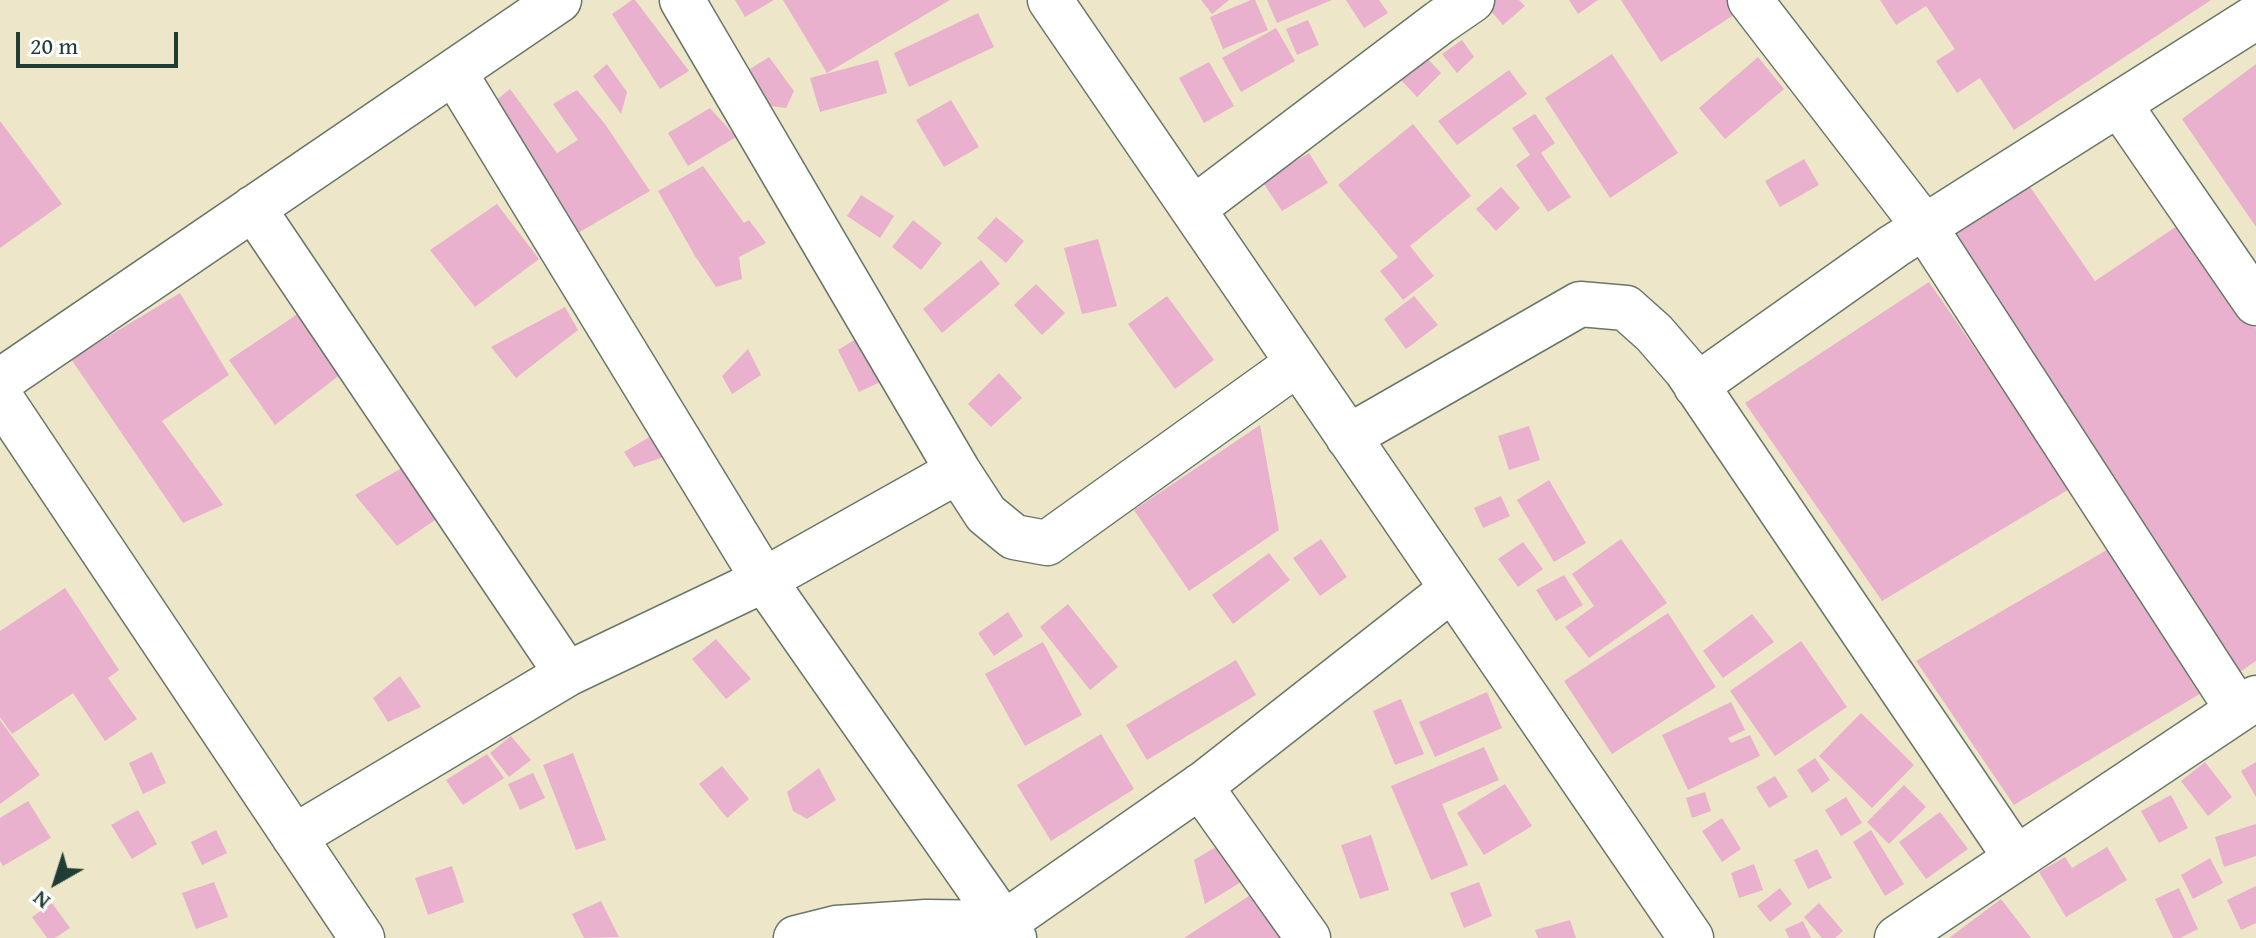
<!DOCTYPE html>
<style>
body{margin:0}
#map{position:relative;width:2256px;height:938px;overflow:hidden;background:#eee6c9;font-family:"Gentium Book Plus",serif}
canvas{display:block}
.north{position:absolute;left:16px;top:842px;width:80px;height:80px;-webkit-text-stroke:6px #fff;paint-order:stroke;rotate:219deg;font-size:22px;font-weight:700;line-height:32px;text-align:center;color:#1f3d34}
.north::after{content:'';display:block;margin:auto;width:28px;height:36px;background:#1f3d34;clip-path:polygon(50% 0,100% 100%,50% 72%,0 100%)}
.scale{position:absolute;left:16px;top:32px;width:162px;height:36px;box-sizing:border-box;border:4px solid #1f3d34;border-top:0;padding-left:10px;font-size:24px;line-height:28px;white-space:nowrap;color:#1f3d34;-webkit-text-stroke:6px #fff;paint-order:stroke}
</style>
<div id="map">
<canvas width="2256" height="938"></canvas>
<div class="north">N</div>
<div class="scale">20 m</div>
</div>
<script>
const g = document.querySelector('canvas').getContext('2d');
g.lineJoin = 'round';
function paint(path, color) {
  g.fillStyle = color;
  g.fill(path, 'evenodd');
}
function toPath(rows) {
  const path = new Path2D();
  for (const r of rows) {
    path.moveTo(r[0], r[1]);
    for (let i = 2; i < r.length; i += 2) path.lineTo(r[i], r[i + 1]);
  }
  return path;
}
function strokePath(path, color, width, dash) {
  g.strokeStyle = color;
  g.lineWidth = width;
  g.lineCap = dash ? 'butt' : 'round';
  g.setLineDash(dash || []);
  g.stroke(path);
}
const building = toPath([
 [632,0,635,0,689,71,660,89,612,14],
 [735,0,774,0,745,17],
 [783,0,950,0,827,73],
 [1201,0,1229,0,1212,14],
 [1251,0,1255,0,1268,30,1223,49,1210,17],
 [1267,0,1332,0,1277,23],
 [1346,0,1379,0,1388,13,1364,28],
 [1488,0,1519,0,1525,6,1503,25,1484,3],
 [1569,0,1598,0,1578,14],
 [1621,0,1729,0,1737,13,1661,62],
 [1880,0,2211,0,2014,130,1980,78,1957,93,1936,61,1955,49,1926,6,1896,25],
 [978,13,994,47,909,87,894,53],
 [1308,20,1319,45,1297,55,1286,29],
 [1276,28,1295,61,1241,92,1222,58],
 [1462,40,1474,57,1457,73,1442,54],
 [1612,54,1678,153,1610,198,1545,98],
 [1424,55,1441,73,1417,97,1400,79],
 [769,57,794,91,786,108,763,105,750,69],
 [1758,57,1784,89,1725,139,1699,108],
 [878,60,887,93,820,112,810,78],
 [1209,62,1234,106,1204,123,1179,78],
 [607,64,627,92,621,114,593,76],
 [2256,64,2256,227,2182,119],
 [1509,70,1527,94,1457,145,1438,121],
 [510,89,557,153,578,140,553,104,577,90,605,124,650,191,571,237,489,106],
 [951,100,979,147,944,167,916,120],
 [710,108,736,137,688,166,668,133],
 [1535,114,1555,143,1541,153,1571,197,1548,212,1516,165,1530,155,1512,128],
 [0,121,62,204,0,248],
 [1413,124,1471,196,1410,246,1434,276,1403,300,1380,271,1398,257,1338,185],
 [1309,153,1328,183,1282,211,1262,181],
 [1804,159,1819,185,1780,207,1765,181],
 [703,166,744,223,749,220,766,243,739,257,742,279,716,287,695,256,658,191],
 [2028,184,2095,281,2183,222,2256,329,2256,661,2240,672,1945,240],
 [1501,187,1520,208,1496,231,1476,209],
 [861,195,894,216,880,238,847,216],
 [497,204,539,259,475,307,430,250],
 [996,217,1024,241,1006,263,977,238],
 [913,220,942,243,921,270,892,247],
 [1098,239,1117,306,1082,314,1064,248],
 [981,260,1000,284,942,333,923,309],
 [1929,282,2071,488,1882,601,1745,403],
 [1036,284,1065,313,1042,335,1014,305],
 [180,293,229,375,162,421,223,505,183,523,71,359],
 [1167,296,1214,360,1175,389,1128,324],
 [1414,296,1438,325,1406,349,1384,319],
 [308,307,350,367,275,425,229,360],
 [565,307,578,330,516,378,491,347],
 [864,334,891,377,859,392,838,350],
 [748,349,761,375,732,394,722,376],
 [999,373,1022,398,991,427,968,404],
 [1260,425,1279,530,1189,591,1134,510],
 [1529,426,1540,460,1509,470,1498,436],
 [653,435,664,457,634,467,624,452],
 [407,465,444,514,397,546,355,495],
 [1549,480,1586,543,1554,562,1517,500],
 [1501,496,1510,516,1483,528,1474,508],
 [1321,539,1347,577,1320,596,1293,558],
 [1621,539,1667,603,1589,658,1565,627,1594,606,1572,574],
 [1523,542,1543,569,1518,587,1498,559],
 [2117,544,2203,692,2014,805,1916,661],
 [1269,553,1290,580,1233,624,1212,595],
 [1564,575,1583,605,1556,621,1536,590],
 [65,588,119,670,108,678,137,719,105,741,73,693,12,734,0,717,0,631],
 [1068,604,1118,667,1090,690,1040,627],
 [1008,612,1023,636,994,656,978,633],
 [1668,613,1716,687,1612,754,1564,681],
 [1752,614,1774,642,1723,678,1703,651],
 [716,639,751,679,726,699,692,659],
 [1801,641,1847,707,1775,756,1730,691],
 [1043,642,1082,715,1025,746,985,674],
 [1236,660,1256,695,1147,760,1126,725],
 [400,676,421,707,388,722,373,698],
 [1487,692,1502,728,1435,757,1419,722],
 [1401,699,1424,754,1395,765,1373,711],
 [1731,702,1745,730,1728,738,1731,743,1750,735,1760,756,1688,790,1662,735],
 [1861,713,1914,765,1872,808,1819,756],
 [0,720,40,775,0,804],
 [1101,734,1134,789,1051,841,1017,785],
 [511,736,531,760,509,777,490,753],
 [1484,747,1499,780,1442,804,1468,865,1431,880,1391,786],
 [152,752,166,783,143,794,129,763],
 [573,753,606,840,576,850,543,765],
 [487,754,504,778,463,805,446,780],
 [1815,758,1830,780,1812,793,1797,770],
 [2205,762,2232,797,2208,816,2181,781],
 [2256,762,2256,797,2241,771],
 [722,766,749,799,727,818,699,784],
 [819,768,836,800,807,819,793,811,787,792],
 [533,773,545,798,520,810,508,784],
 [1775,776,1788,797,1769,808,1756,787],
 [1505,784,1532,826,1484,855,1457,813],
 [1904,785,1926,807,1889,844,1867,822],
 [1705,792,1711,811,1692,818,1686,798],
 [2171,795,2188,828,2159,843,2141,811],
 [1846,797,1862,823,1841,836,1825,810],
 [28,801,51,838,3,866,0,861,0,818],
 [138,810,157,844,132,859,111,825],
 [1940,812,1968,849,1926,879,1899,842],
 [1722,818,1741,849,1722,862,1702,831],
 [2256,824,2256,856,2224,867,2215,837],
 [216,830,227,853,202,865,191,842],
 [1871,830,1904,884,1885,896,1853,842],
 [1371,835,1389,890,1360,899,1341,845],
 [1221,844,1243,881,1205,904,1194,860],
 [2107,847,2127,880,2066,917,2039,872,2065,857,2072,868],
 [1817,849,1832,878,1808,889,1794,860],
 [2210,858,2223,883,2193,899,2181,875],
 [1754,864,1763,890,1739,898,1731,873],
 [452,866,464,902,428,915,415,878],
 [214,882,228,917,196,929,182,893],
 [1479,882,1492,916,1464,928,1450,893],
 [2256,886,2256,923,2241,930,2227,900],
 [1780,888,1792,904,1770,922,1757,906],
 [2179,888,2198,929,2180,938,2173,938,2155,899],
 [1255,892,1286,938,1184,938],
 [2001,899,2031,938,1949,938],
 [601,901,619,937,584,938,572,914],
 [52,903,70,928,55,938,47,938,32,917],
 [1819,903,1843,931,1835,938,1822,938,1804,917],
 [1570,920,1576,938,1538,938,1535,930],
 [1803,921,1811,938,1789,938,1785,929]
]);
const minor = toPath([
 [682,0,958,471,986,514,1014,537,1047,543,1298,363],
 [1050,0,1691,938],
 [1750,0,1924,226,2238,710],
 [454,72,764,580,1014,938],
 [2119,104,2256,303],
 [253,208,567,674],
 [1193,209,1440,22,1472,0],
 [0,381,559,0],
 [1696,386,1894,246,2256,17],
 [0,397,362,938],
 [1348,437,1580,304,1626,308,1654,333,1686,370,2016,858],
 [1200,786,1308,938],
 [294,837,567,674,764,580,958,471],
 [796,938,836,928,926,922,1004,923,1206,782,1452,589],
 [1897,938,2256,698]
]);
paint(building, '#e9b1cd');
strokePath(minor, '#677868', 47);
strokePath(minor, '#fff', 44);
</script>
